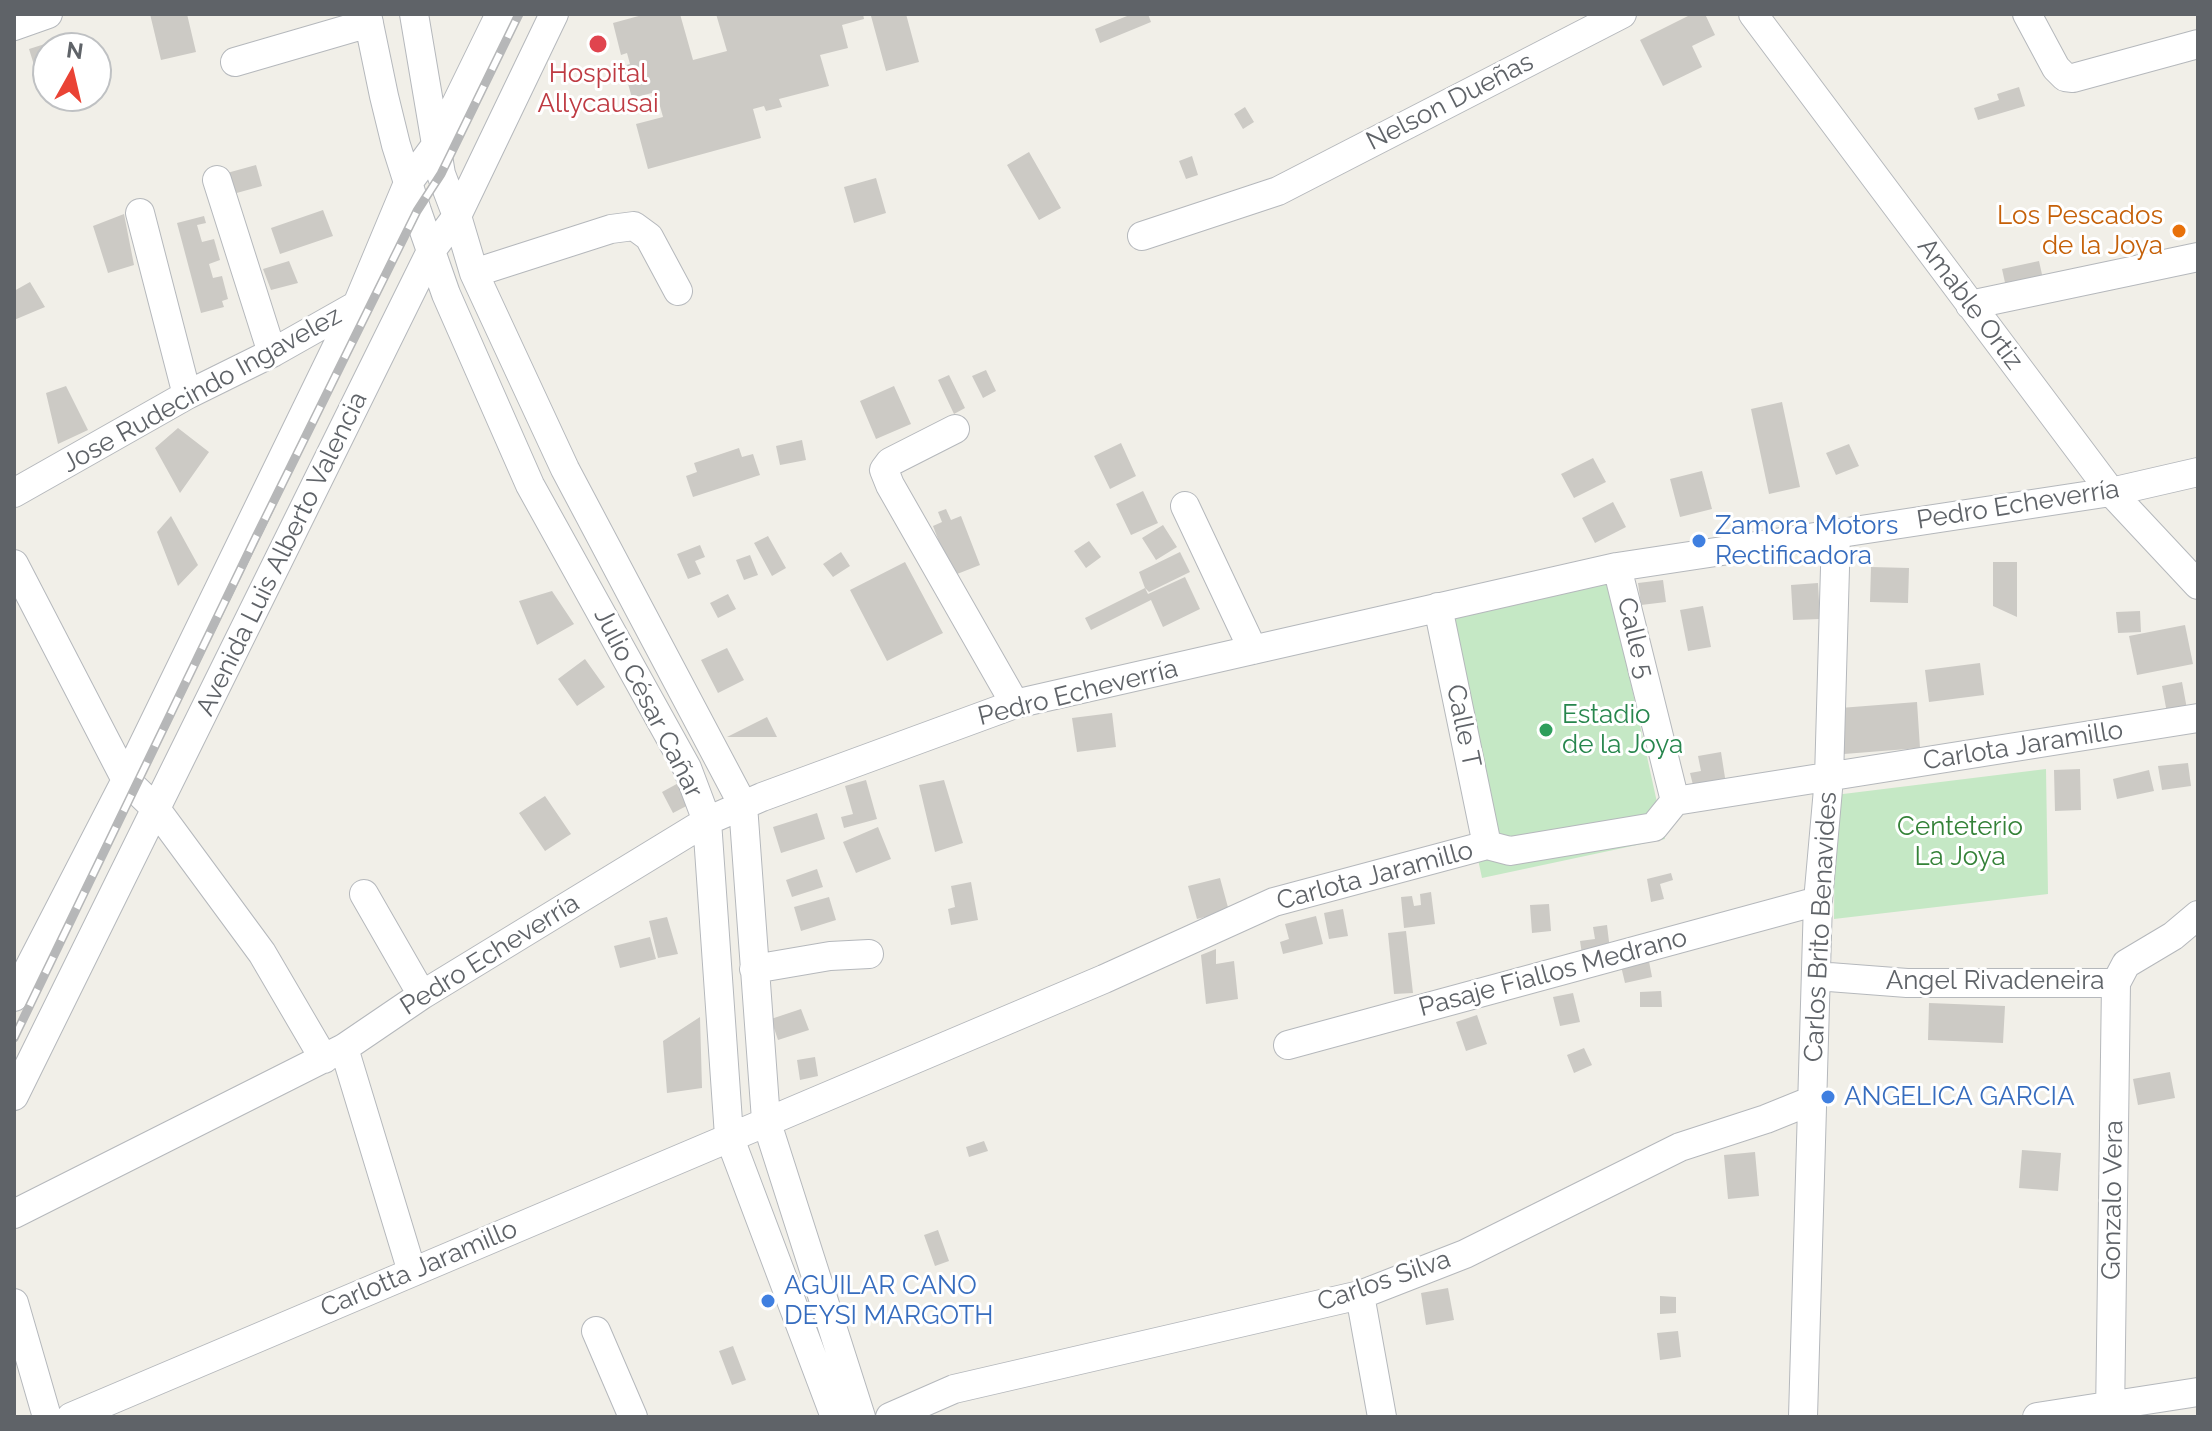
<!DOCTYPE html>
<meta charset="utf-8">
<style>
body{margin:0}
#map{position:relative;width:2212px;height:1431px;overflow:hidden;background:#f1efe8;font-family:Raleway,sans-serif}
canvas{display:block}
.frame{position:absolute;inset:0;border:16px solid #5f6368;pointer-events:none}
.north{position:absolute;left:32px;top:32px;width:80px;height:80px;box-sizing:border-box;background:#fff;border:2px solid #bfc1c3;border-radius:50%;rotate:8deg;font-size:22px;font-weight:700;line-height:32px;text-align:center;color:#5f6368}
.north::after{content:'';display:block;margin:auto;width:28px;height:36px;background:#ea4335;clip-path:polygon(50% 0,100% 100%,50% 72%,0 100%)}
</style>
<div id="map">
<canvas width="2212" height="1431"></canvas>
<div class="frame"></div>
<div class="north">N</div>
</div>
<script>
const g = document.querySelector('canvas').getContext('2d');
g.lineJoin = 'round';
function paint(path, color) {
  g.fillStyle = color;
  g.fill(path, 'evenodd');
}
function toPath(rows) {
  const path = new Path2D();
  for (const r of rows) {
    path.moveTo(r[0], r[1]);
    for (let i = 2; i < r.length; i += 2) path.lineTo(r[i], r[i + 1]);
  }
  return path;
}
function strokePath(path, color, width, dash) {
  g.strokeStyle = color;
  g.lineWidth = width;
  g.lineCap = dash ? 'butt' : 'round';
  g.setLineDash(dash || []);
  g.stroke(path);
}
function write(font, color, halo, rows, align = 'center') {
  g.font = font + ' Raleway,sans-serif';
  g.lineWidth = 6;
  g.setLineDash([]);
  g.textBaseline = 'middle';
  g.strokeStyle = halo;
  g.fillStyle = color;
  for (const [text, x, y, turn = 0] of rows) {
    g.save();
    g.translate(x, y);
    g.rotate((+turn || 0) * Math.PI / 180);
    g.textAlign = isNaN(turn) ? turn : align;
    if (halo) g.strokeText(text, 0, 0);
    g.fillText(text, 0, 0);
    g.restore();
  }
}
const green = toPath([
 [1609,583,1665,839,1482,878,1427,622],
 [2046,769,2048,894,1834,919,1835,795]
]);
const building = toPath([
 [150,14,187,14,196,52,161,60],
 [646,14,680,14,693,60,727,51,716,14,863,14,864,19,842,25,848,48,820,55,829,86,779,99,782,107,766,111,764,106,753,109,761,138,648,169,636,124,663,117,656,92,632,98,623,66,630,64,627,53,621,55,613,23],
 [878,14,906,14,919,62,886,71,871,16],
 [1132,14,1148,14,1151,22,1100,43,1095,29],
 [1692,14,1705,14,1715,35,1692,46,1702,67,1663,86,1640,40],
 [67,37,70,48,48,48,48,95,44,97,29,49],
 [2019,87,2025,106,1978,120,1974,108,1999,100,1997,94],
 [1245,107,1254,122,1243,129,1234,114],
 [1029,152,1061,208,1039,220,1007,165],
 [1192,156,1198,175,1186,179,1179,161],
 [256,165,262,186,233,194,227,173],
 [876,178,886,213,854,223,844,187],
 [323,210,333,236,280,254,271,228],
 [124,214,134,265,108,273,93,226],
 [204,216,206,223,197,225,202,242,214,239,220,260,209,264,213,278,222,276,228,299,222,301,224,307,201,313,177,223],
 [289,261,298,283,271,290,263,269],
 [2039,261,2043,279,2006,287,2002,269],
 [30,282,45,307,14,320,14,291],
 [986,370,996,391,983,398,972,376],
 [949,375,965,408,954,414,938,380],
 [66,386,88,430,58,444,46,393],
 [894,386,911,424,876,439,860,401],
 [1782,402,1800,487,1769,494,1751,409],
 [178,428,209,452,180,493,155,448],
 [802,440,806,460,780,465,776,446],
 [1121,443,1136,476,1110,489,1094,456],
 [1849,444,1859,466,1836,475,1826,453],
 [739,448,742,457,753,454,760,475,693,497,686,476,697,472,694,463],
 [1593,458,1606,482,1574,498,1561,474],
 [1702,471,1712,509,1680,517,1670,479],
 [1143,491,1158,523,1131,535,1116,504],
 [1613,502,1626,527,1595,543,1582,518],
 [946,509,951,520,961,516,980,565,952,576,933,526,942,522,938,512],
 [171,516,198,565,178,586,157,532],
 [1163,525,1177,547,1156,560,1142,538],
 [768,536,786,568,772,576,754,543],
 [1089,541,1101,557,1086,568,1074,551],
 [700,545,705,557,695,561,701,574,688,579,677,554],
 [841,552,850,566,833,577,823,564],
 [1180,552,1190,572,1149,592,1145,588,1148,594,1185,577,1200,609,1163,627,1151,600,1091,630,1085,618,1145,588,1139,572],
 [750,555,758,575,744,580,736,560],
 [905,562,943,633,887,661,850,590],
 [1993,562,2017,562,2017,617,1993,606],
 [1871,567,1909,568,1908,603,1870,602],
 [1663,580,1666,602,1641,605,1638,583],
 [1818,583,1820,619,1793,620,1791,585],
 [552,591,574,624,537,645,519,601],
 [728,594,736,609,718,618,710,603],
 [1703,606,1711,647,1688,651,1680,610],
 [2140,611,2141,632,2118,633,2116,612],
 [2185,625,2193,664,2137,675,2129,636],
 [727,648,744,680,718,693,701,660],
 [585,659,605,687,577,706,558,679],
 [1980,663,1984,695,1929,702,1925,670],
 [2182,682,2187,709,2167,713,2162,686],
 [1917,702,1920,748,1844,754,1840,708],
 [1112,713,1116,747,1077,752,1072,718],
 [767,717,777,737,727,737],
 [1721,752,1726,784,1694,789,1690,773,1701,771,1698,756],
 [2188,763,2191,786,2162,790,2158,766],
 [2080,769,2081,810,2055,811,2054,770],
 [2149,770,2154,791,2117,799,2113,779],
 [684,780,696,801,673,813,662,792],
 [866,780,877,819,844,828,841,817,853,814,845,786],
 [944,780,963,843,935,852,919,785],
 [545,796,571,834,545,851,519,813],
 [817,813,825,839,781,853,773,827],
 [878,827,891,859,856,873,843,842],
 [817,869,823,887,792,897,786,880],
 [1671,873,1673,880,1660,884,1664,899,1651,902,1647,879],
 [1220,878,1229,911,1197,919,1188,886],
 [971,882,978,920,951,925,948,909,955,907,951,886],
 [1431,892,1435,924,1404,928,1401,897,1412,896,1414,906,1421,905,1420,894],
 [829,897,836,920,801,931,794,907],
 [1549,904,1551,931,1532,933,1530,905],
 [1343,909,1348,936,1329,939,1324,913],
 [1316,916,1323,944,1283,954,1280,942,1289,939,1285,924],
 [667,917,678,954,658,958,649,921],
 [1607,925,1610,950,1582,954,1580,941,1595,939,1593,927],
 [1406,931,1413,993,1394,994,1388,933],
 [650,937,656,959,620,968,614,946],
 [1216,949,1216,964,1234,961,1238,999,1206,1004,1201,955],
 [1648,956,1652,977,1625,983,1620,962],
 [1661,991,1662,1007,1640,1007,1640,992],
 [1573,993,1580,1022,1560,1026,1553,997],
 [1929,1003,2005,1006,2003,1043,1928,1040],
 [801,1009,809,1030,778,1040,771,1019],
 [1477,1015,1487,1044,1466,1051,1456,1022],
 [700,1017,702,1088,667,1093,663,1041],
 [1584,1048,1592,1065,1574,1073,1567,1055],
 [815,1057,818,1076,800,1080,797,1060],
 [2170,1072,2175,1098,2138,1105,2133,1079],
 [984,1141,988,1151,969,1157,966,1147],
 [2022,1150,2061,1153,2058,1191,2019,1188],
 [1755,1152,1759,1196,1728,1199,1724,1155],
 [938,1230,949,1261,935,1266,924,1235],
 [1448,1288,1454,1320,1426,1325,1421,1293],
 [1660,1296,1676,1297,1676,1313,1660,1314],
 [1678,1331,1681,1357,1660,1360,1657,1333],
 [733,1346,746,1380,732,1385,719,1351]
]);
const minor = toPath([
 [367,14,384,96,396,145,417,211,446,294,530,485,687,768,707,821,729,1136,835,1417],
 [414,14,441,174,457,216,474,273,565,469,743,805,766,1120,861,1417],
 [1753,14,2111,492,2198,585],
 [2027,14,2056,68,2065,77,2073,78,2198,44],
 [14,26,48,14],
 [235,62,369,23],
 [217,180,272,353],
 [140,213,187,395],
 [1142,236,1278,191,1622,14],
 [474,273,611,229,634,226,649,237,678,291],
 [1970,305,2198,257],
 [955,429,890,462,884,470,890,485,1015,704],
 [14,493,187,395,272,353,357,305,408,183,436,145,500,14],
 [1185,506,1253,650],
 [14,564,126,780,156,809,262,953,324,1059],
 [1617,567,1675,801],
 [1438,607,1487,845],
 [364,894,422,995],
 [754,969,830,956,869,954],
 [1816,976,1907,983,2116,983],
 [14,997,126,780,357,305],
 [1288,1045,1818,901],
 [344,1048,412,1272],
 [14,1096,431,251,457,216,554,14],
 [14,1214,344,1048,422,995,707,821,762,797,1015,704,1617,567,2111,492,2198,472],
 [1360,1295,1382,1417],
 [14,1303,47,1417],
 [596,1331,633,1417],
 [71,1417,1104,979,1274,902,1487,845,1510,851,1654,827,1675,801,2198,718],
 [890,1417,954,1389,1360,1295,1465,1254,1680,1147,1766,1119,1813,1100],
 [1803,1417,1818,901,1829,778,1836,533],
 [2037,1417,2198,1392],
 [2110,1417,2116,983,2126,964,2173,936,2198,915]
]);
const rail = toPath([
 [14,1038,256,537,417,211,441,174,519,14]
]);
const markers = [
 [598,44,10,"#e0444e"],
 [2179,231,8,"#e8710a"],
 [1699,541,8,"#3f7fe0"],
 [1546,730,8,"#2e9e5b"],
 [1828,1097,8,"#3f7fe0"],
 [768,1301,8,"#3f7fe0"]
];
const healthNames = [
 ["Hospital",598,74],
 ["Allycausai",598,104]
];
const streetNames = [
 ["Nelson Dueñas",1450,102,-27],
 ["Amable Ortiz",1970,304,53],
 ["Jose Rudecindo Ingavelez",202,390,-29],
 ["Pedro Echeverría",2018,505,-9],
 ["Avenida Luis Alberto Valencia",282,554,-64],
 ["Calle 5",1635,638,76],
 ["Pedro Echeverría",1078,693,-14],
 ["Julio César Cañar",648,703,63],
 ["Calle T",1463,726,78],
 ["Carlota Jaramillo",2023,746,-9],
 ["Carlota Jaramillo",1375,876,-15],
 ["Carlos Brito Benavides",1821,927,-87],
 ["Pedro Echeverría",490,955,-32],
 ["Pasaje Fiallos Medrano",1553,973,-15],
 ["Angel Rivadeneira",1995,981],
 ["Gonzalo Vera",2113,1200,-89],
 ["Carlotta Jaramillo",419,1269,-23],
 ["Carlos Silva",1384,1281,-19]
];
const foodNames = [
 ["Los Pescados",2163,216],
 ["de la Joya",2163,246]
];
const shopNames = [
 ["Zamora Motors",1715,526],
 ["Rectificadora",1715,556],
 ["ANGELICA GARCIA",1844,1097],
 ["AGUILAR CANO",784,1286],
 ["DEYSI MARGOTH",784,1316]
];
const leisureNames = [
 ["Estadio",1562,715],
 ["de la Joya",1562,745]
];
const parkNames = [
 ["Centeterio",1960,827],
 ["La Joya",1960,857]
];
paint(green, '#c5e8c5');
paint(building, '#cccac5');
strokePath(minor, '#b5b8bc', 30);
strokePath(minor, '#fff', 28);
strokePath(rail, '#b6b7b8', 9);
strokePath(rail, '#fff', 6, [18]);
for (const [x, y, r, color] of markers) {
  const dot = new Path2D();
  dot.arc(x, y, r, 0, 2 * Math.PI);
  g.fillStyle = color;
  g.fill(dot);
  strokePath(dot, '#fff', 3);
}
write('26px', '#be3a42', '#fff', healthNames);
write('26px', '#5f6368', '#fff', streetNames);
write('26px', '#c56008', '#fff', foodNames, 'right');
write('26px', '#366cbe', '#fff', shopNames, 'left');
write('26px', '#27864d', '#fff', leisureNames, 'left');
write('26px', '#348238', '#fff', parkNames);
</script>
